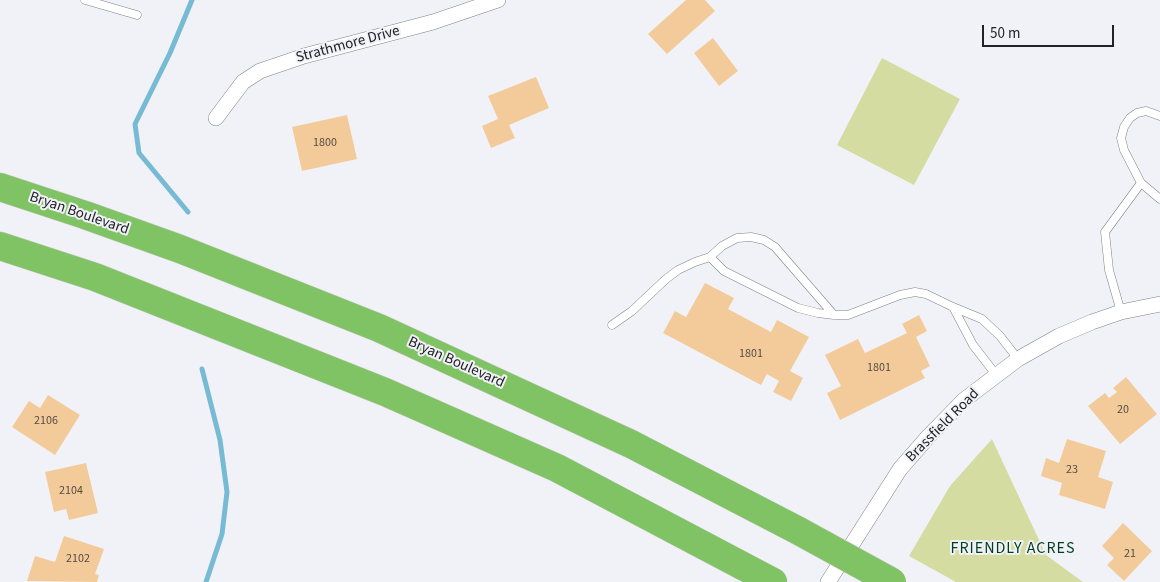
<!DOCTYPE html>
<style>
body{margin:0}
#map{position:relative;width:1160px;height:582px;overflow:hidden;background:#f1f2f7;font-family:"Source Sans 3",sans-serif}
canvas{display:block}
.scale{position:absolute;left:982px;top:25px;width:132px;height:22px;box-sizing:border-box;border:2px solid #222224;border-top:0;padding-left:6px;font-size:15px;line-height:18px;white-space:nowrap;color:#222224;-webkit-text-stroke:4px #f1f2f7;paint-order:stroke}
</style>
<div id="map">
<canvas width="1160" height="582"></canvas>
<div class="scale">50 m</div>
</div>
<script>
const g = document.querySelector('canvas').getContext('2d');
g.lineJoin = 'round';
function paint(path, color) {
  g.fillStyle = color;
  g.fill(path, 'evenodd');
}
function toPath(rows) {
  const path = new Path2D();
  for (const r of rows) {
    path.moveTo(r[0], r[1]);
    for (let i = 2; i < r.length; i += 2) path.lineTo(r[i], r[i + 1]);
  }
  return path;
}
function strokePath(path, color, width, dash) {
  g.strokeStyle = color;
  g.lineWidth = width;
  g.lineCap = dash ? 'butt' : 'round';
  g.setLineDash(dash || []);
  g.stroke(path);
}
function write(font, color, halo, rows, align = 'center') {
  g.font = font + ' "Source Sans 3",sans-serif';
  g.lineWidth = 4;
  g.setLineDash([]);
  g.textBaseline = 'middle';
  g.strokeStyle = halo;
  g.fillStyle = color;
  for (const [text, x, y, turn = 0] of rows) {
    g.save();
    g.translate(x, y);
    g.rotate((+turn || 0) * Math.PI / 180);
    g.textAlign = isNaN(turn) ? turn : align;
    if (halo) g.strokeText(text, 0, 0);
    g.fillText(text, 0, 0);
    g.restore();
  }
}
const green = toPath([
 [882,58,960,99,914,185,837,145],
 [992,439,1046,555,1083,582,956,582,909,556,950,486]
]);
const stream = toPath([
 [188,212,139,153,135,124,170,53,192,0],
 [202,369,220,440,227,492,222,534,206,582]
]);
const building = toPath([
 [686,0,705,0,715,11,667,54,648,34],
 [713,38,738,71,719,86,694,53],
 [536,77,549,108,509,125,515,138,491,148,482,126,498,119,488,96],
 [347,115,357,159,302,171,292,127],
 [705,283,734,298,728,309,771,332,777,320,809,337,790,371,803,378,791,401,773,392,779,381,767,374,761,385,663,333,675,311,686,317],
 [919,315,927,331,916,337,930,366,921,371,925,378,840,420,827,393,841,386,825,355,858,339,865,353,907,333,902,324],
 [1126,377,1157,414,1120,444,1088,406,1105,393,1109,398,1117,392,1113,388],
 [48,395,80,415,55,455,12,427,29,401,40,408],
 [1067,439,1106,451,1098,477,1113,482,1105,509,1059,495,1062,483,1041,476,1046,458,1059,463],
 [86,463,98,513,69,520,66,509,54,512,45,472],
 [1123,523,1152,551,1124,581,1107,565,1114,558,1102,546],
 [64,536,104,549,95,574,99,575,97,582,27,581,35,556,55,562]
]);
const service = toPath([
 [85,0,137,15],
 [1160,116,1146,111,1137,113,1130,118,1124,127,1121,138,1124,150,1141,183,1160,199],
 [1121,312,1109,270,1105,232,1141,183],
 [834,315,775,247,764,240,751,237,737,238,722,246,710,257,724,271,798,308,818,313,834,315,848,315,900,295,915,292,926,294,953,307],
 [612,325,632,311,666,279,678,270,695,262,710,257],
 [997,376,973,345,953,307,982,319,1000,336,1018,359]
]);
const minor = toPath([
 [216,118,243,82,260,71,304,56,433,22,498,0],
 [828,582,900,469,927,438,964,400,1018,359,1059,336,1092,322,1121,312,1160,304]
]);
const motorway = toPath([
 [0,187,85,215,180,249,379,328,631,444,797,530],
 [0,246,95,277,385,392,557,468,773,582]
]);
const motorwayBridge = toPath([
 [797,530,892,582]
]);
const numberNames = [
 ["1800",325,143],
 ["1801",751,354],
 ["1801",879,368],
 ["20",1123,410],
 ["2106",46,421],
 ["23",1072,470],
 ["2104",71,491],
 ["21",1130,554],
 ["2102",78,559]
];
const streetNames = [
 ["Strathmore Drive",348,45,-15],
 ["Bryan Boulevard",79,214,19],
 ["Bryan Boulevard",456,363,24],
 ["Brassfield Road",943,426,-45]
];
const neighbourhoodNames = [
 ["FRIENDLY ACRES",1013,549]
];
paint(green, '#d4dca2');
strokePath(stream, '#77bad4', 5);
paint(building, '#f3cb9b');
strokePath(service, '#818287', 9);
strokePath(minor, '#818287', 16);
strokePath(motorway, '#cececf', 29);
strokePath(service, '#fff', 8);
strokePath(minor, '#fff', 15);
strokePath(motorway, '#80c364', 28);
strokePath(motorwayBridge, '#cececf', 29, []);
strokePath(motorwayBridge, '#80c364', 28);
write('12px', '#564c42', null, numberNames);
write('15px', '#222224', '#f1f2f7', streetNames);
g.letterSpacing = '1px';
write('16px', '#003e1f', '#f1f2f7', neighbourhoodNames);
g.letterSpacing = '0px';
</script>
